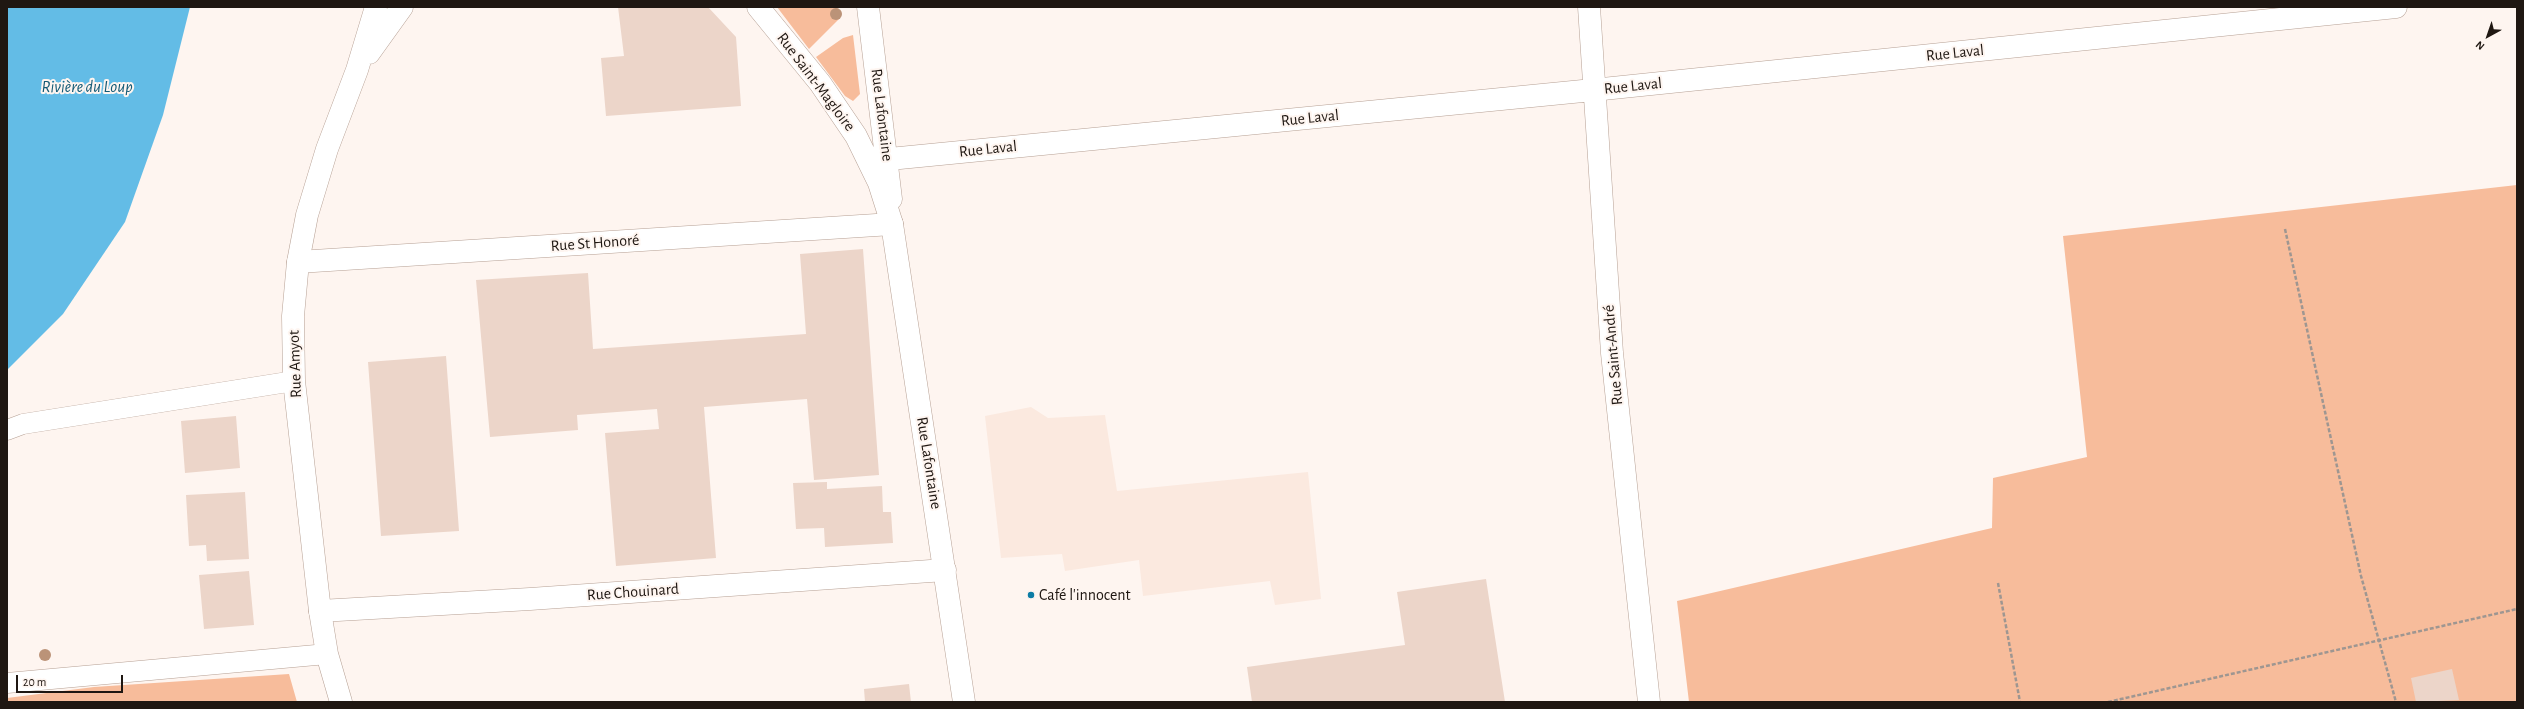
<!DOCTYPE html>
<meta charset="utf-8">
<style>
body{margin:0}
#map{position:relative;width:2524px;height:709px;overflow:hidden;background:#fef5f0;font-family:"Alegreya Sans",sans-serif}
canvas{display:block}
.frame{position:absolute;inset:0;border:8px solid #1f1712;pointer-events:none}
.north{position:absolute;left:2468px;top:16px;width:40px;height:40px;-webkit-text-stroke:3px #fef5f0;paint-order:stroke;rotate:220deg;font-size:11px;font-weight:700;line-height:16px;text-align:center;color:#1f1712}
.north::after{content:'';display:block;margin:auto;width:14px;height:18px;background:#1f1712;clip-path:polygon(50% 0,100% 100%,50% 72%,0 100%)}
.scale{position:absolute;left:16px;top:675px;width:107px;height:18px;box-sizing:border-box;border:2px solid #1f1712;border-top:0;padding-left:5px;font-size:12px;line-height:14px;white-space:nowrap;color:#1f1712;-webkit-text-stroke:3px #fef5f0;paint-order:stroke}
</style>
<div id="map">
<canvas width="2524" height="709"></canvas>
<div class="frame"></div>
<div class="north">N</div>
<div class="scale">20 m</div>
</div>
<script>
const g = document.querySelector('canvas').getContext('2d');
g.lineJoin = 'round';
function paint(path, color) {
  g.fillStyle = color;
  g.fill(path, 'evenodd');
}
function toPath(rows) {
  const path = new Path2D();
  for (const r of rows) {
    path.moveTo(r[0], r[1]);
    for (let i = 2; i < r.length; i += 2) path.lineTo(r[i], r[i + 1]);
  }
  return path;
}
function strokePath(path, color, width, dash) {
  g.strokeStyle = color;
  g.lineWidth = width;
  g.lineCap = dash ? 'butt' : 'round';
  g.setLineDash(dash || []);
  g.stroke(path);
}
function write(font, color, halo, rows, align = 'center') {
  g.font = font + ' "Alegreya Sans",sans-serif';
  g.lineWidth = 4;
  g.setLineDash([]);
  g.textBaseline = 'middle';
  g.strokeStyle = halo;
  g.fillStyle = color;
  for (const [text, x, y, turn = 0] of rows) {
    g.save();
    g.translate(x, y);
    g.rotate((+turn || 0) * Math.PI / 180);
    g.textAlign = isNaN(turn) ? turn : align;
    if (halo) g.strokeText(text, 0, 0);
    g.fillText(text, 0, 0);
    g.restore();
  }
}
const built = toPath([
 [1031,407,1048,418,1105,415,1117,491,1308,472,1321,599,1275,605,1270,581,1143,596,1139,560,1065,571,1062,554,1001,558,985,416]
]);
const green = toPath([
 [777,7,838,7,840,18,809,49],
 [853,35,860,94,853,101,845,96,816,57,843,38],
 [2517,185,2517,702,1689,702,1677,601,1992,528,1993,478,2087,457,2063,236],
 [289,674,297,702,7,702,7,698,94,687]
]);
const water = toPath([
 [7,7,190,7,163,115,125,222,63,314,7,370]
]);
const building = toPath([
 [618,7,708,7,736,37,741,106,606,116,601,58,624,56],
 [863,249,879,475,814,480,807,399,704,407,716,558,616,566,605,433,659,429,657,409,577,415,578,430,490,437,476,280,588,273,593,349,806,334,800,254],
 [446,356,459,531,381,536,368,362],
 [236,416,240,468,185,473,181,421],
 [827,482,827,489,882,486,883,512,891,512,893,543,825,547,824,528,796,529,793,483],
 [245,492,249,559,207,561,206,545,189,546,186,495],
 [249,571,254,625,204,629,199,575],
 [1486,579,1505,702,1252,702,1247,667,1405,645,1397,592],
 [2452,669,2459,700,2416,702,2411,678],
 [909,684,911,702,865,702,864,689]
]);
const path = toPath([
 [2285,229,2361,576,2396,702],
 [1998,583,2020,702],
 [2108,702,2517,609]
]);
const lane = toPath([
 [7,430,23,424,294,381],
 [7,683,327,654]
]);
const street = toPath([
 [1589,7,1612,353,1649,702],
 [869,161,1593,90,2396,7],
 [298,262,892,224],
 [320,611,530,599,945,570]
]);
const secondary = toPath([
 [758,7,820,83,856,136,879,183,892,224,964,702],
 [868,7,891,199],
 [369,53,402,7],
 [341,702,327,654,320,611,294,381,293,316,298,262,307,215,327,149,357,70,376,7]
]);
const trees = [
 [836,14],
 [45,655]
];
const markers = [
 [1031,595,4,"#0c7ca5"]
];
const streetNames = [
 ["Rue Laval",1955,53,-6],
 ["Rue Saint-Magloire",816,82,53],
 ["Rue Laval",1633,86,-6],
 ["Rue Lafontaine",882,115,83],
 ["Rue Laval",1310,118,-6],
 ["Rue Laval",988,149,-6],
 ["Rue St Honoré",595,243,-4],
 ["Rue Saint-André",1613,355,-95],
 ["Rue Amyot",295,364,-92],
 ["Rue Lafontaine",929,463,81],
 ["Rue Chouinard",633,592,-4]
];
const poiNames = [
 ["Café l'innocent",1039,595]
];
const waterNames = [
 ["Rivière du Loup",87,87]
];
paint(built, '#fbe9df');
paint(green, '#f7bc9b');
paint(water, '#63bce6');
paint(building, '#ecd5c9');
strokePath(lane, '#b6a094', 21);
strokePath(street, '#b6a094', 23);
strokePath(secondary, '#b6a094', 23);
strokePath(path, '#9e9691', 2.5, [4, 2]);
strokePath(lane, '#fff', 20);
strokePath(street, '#fff', 22);
strokePath(secondary, '#fff', 22);
g.fillStyle = '#bb9378';
for (const [x, y] of trees) {
  g.beginPath();
  g.arc(x, y, 6, 0, 2 * Math.PI);
  g.fill();
}
for (const [x, y, r, color] of markers) {
  const dot = new Path2D();
  dot.arc(x, y, r, 0, 2 * Math.PI);
  g.fillStyle = color;
  g.fill(dot);
  strokePath(dot, '#fef5f0', 1.5);
}
write('16px', '#1f1712', '#fef5f0', streetNames);
write('16px', '#1f1712', '#fef5f0', poiNames, 'left');
write('italic 17px', '#125975', '#fef5f0', waterNames);
</script>
